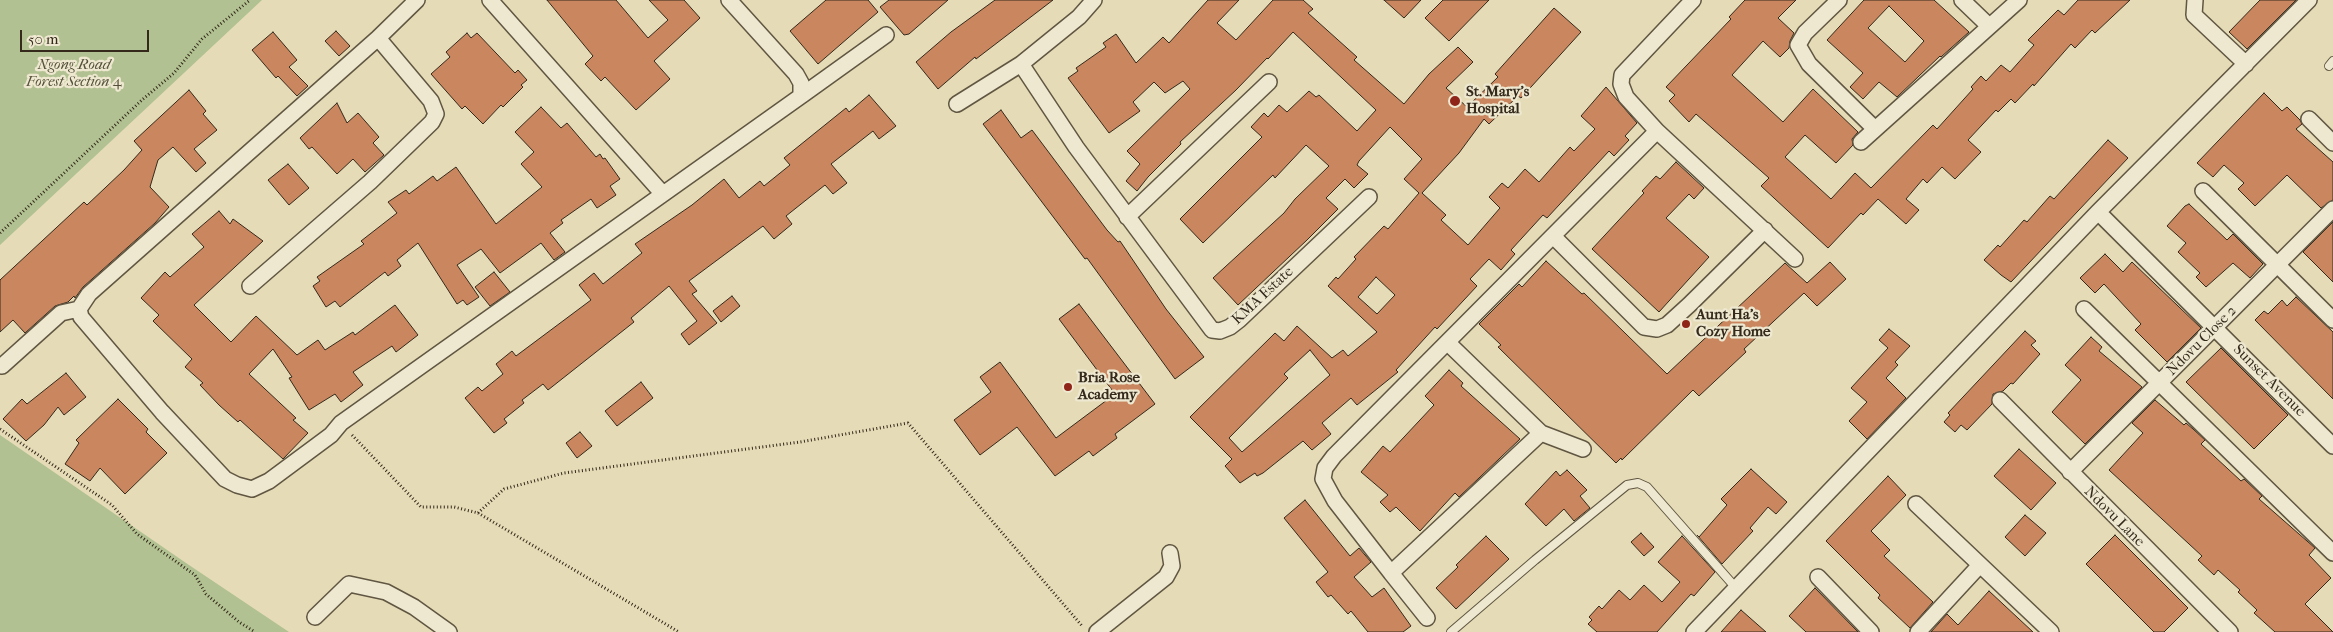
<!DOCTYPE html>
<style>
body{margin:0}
#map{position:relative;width:2333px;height:632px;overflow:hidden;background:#e5dbb6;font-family:"IM FELL French Canon",serif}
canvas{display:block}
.scale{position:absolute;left:20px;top:30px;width:129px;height:22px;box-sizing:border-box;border:2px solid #34291b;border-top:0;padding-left:6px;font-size:15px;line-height:18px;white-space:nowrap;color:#34291b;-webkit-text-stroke:4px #eee8d0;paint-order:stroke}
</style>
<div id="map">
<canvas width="2333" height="632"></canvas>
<div class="scale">50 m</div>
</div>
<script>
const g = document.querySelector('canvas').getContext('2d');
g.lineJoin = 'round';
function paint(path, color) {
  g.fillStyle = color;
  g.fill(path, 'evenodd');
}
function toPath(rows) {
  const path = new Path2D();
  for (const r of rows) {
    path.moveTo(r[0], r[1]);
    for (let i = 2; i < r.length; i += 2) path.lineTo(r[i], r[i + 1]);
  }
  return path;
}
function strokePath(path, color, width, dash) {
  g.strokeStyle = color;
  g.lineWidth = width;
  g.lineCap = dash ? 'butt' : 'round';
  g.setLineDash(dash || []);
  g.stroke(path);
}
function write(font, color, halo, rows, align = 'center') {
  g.font = font + ' "IM FELL French Canon",serif';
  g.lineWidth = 4.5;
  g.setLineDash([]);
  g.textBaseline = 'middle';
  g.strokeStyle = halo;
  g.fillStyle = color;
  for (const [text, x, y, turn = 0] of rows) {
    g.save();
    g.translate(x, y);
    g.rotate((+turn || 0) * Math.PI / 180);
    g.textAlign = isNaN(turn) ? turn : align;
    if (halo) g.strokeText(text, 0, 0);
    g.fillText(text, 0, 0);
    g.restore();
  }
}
const green = toPath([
 [0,0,262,0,0,245],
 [0,435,186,563,289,632,0,632]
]);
const building = toPath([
 [547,0,616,0,648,38,668,20,649,0,684,0,700,18,654,61,670,79,636,110,605,77,601,81,585,64,593,56,547,0],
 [826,0,868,0,878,12,818,64,790,31,826,0],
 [889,0,948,0,909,34,904,35,880,7,889,0],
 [995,0,1053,0,976,59,975,57,938,89,916,62,951,32,995,0],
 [1208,0,1239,0,1217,23,1236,40,1273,0,1303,0,1313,9,1308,13,1357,57,1354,60,1404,104,1429,74,1458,47,1473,62,1446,88,1467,107,1498,77,1495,74,1554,8,1581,32,1521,98,1518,96,1489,124,1484,119,1459,153,1422,193,1446,215,1441,220,1468,245,1500,208,1489,197,1502,183,1508,188,1525,169,1539,182,1570,147,1574,151,1595,129,1581,116,1606,87,1637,123,1625,136,1629,140,1614,156,1609,151,1547,218,1543,215,1511,250,1515,254,1501,270,1489,259,1470,279,1477,286,1437,329,1435,327,1396,370,1398,372,1357,405,1351,398,1322,423,1331,434,1312,450,1303,441,1263,473,1257,476,1255,473,1240,483,1225,466,1232,459,1190,417,1275,333,1284,341,1297,326,1332,358,1343,350,1348,356,1377,332,1328,286,1336,277,1338,279,1356,259,1354,257,1384,226,1388,229,1419,193,1404,179,1422,159,1390,127,1359,161,1357,165,1368,174,1354,188,1345,179,1326,198,1338,209,1307,240,1238,305,1213,278,1284,213,1295,199,1329,166,1306,145,1275,178,1273,175,1203,243,1180,219,1262,137,1251,127,1264,113,1268,117,1279,105,1287,112,1309,91,1316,97,1319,95,1357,131,1376,110,1293,32,1268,59,1267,58,1236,90,1180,142,1181,144,1148,177,1137,191,1126,181,1140,164,1127,151,1190,89,1183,81,1165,93,1154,82,1133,102,1140,111,1109,133,1068,78,1078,71,1076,68,1106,47,1103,43,1116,34,1136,63,1163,37,1169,43,1208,0],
 [1376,277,1395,295,1377,314,1358,297,1376,277],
 [1310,350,1330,375,1242,452,1229,438,1288,378,1284,374,1310,350],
 [1384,0,1421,0,1404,18,1384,0],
 [1443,0,1489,0,1449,41,1425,18,1443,0],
 [1745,0,1796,0,1778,18,1794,33,1790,41,1789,48,1780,57,1763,41,1732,75,1783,122,1813,89,1858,132,1852,139,1853,145,1836,163,1805,135,1785,157,1831,199,1855,173,1871,188,1933,125,1937,129,1973,89,1971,87,1981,76,1986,81,2001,65,2010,72,2034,45,2028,40,2058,10,2064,15,2078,0,2130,0,2095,33,2092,30,2075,48,2071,44,2034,86,2033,84,2015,103,2011,99,1998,112,1996,110,1968,140,1981,152,1955,179,1942,167,1927,183,1923,179,1906,199,1919,210,1906,224,1878,199,1863,215,1861,213,1828,248,1761,186,1769,178,1696,114,1689,122,1669,101,1675,95,1666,87,1731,19,1729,17,1745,0],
 [1864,0,1934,0,1969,32,1941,57,1940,56,1897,97,1879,82,1863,99,1850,87,1863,73,1827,40,1864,0],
 [1889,6,1924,41,1905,62,1868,28,1889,6],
 [2260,0,2296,0,2247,49,2229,32,2260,0],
 [336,31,350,46,339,56,325,41,336,31],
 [273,32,297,60,289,67,308,86,297,96,278,76,276,78,252,50,273,32],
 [467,33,471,38,477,33,515,73,518,70,527,80,521,85,523,87,503,107,501,105,483,124,465,106,462,109,431,74,450,57,446,52,467,33],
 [189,90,206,111,203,114,217,130,194,149,206,163,196,172,173,147,158,160,150,187,169,207,155,223,83,287,75,298,74,296,68,302,55,306,25,333,13,320,0,332,0,280,84,202,87,205,124,170,142,150,134,141,189,90],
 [2264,93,2282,111,2287,107,2300,120,2302,124,2296,129,2333,162,2333,200,2321,208,2287,175,2255,206,2238,189,2244,183,2224,165,2213,177,2197,163,2264,93],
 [869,95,896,126,879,139,873,131,831,164,847,183,833,194,825,185,786,216,792,224,774,239,763,226,689,281,697,291,692,294,717,323,689,345,681,334,697,321,669,286,631,318,634,322,548,390,543,384,522,400,524,403,504,419,507,423,494,433,465,398,478,387,482,391,503,374,496,364,512,351,516,356,591,300,579,285,594,273,603,284,642,253,635,244,692,205,724,179,739,198,760,181,764,186,790,165,784,158,846,108,849,112,869,95],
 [337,103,347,123,358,113,379,137,373,143,384,155,365,172,353,159,337,174,312,147,309,149,300,138,337,103],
 [541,107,561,128,567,123,596,157,600,154,603,159,605,158,620,179,610,186,616,195,597,208,591,199,561,220,563,223,550,233,565,252,554,260,541,243,500,273,481,249,457,265,479,297,467,305,463,300,457,304,418,243,397,260,401,266,388,276,385,272,340,307,335,301,326,307,313,286,320,281,317,277,364,244,361,241,397,213,388,202,406,190,409,194,433,176,437,181,456,167,496,224,542,187,521,164,534,152,515,132,541,107],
 [1001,110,1021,138,1032,130,1107,230,1118,242,1120,241,1166,309,1204,357,1175,379,1087,258,1085,259,983,124,1001,110],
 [2108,140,2128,158,2011,282,2001,275,1984,260,1998,245,2000,247,2024,220,2027,222,2050,196,2054,199,2108,140],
 [1676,162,1704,188,1694,199,1689,194,1666,218,1709,257,1659,312,1592,249,1644,193,1642,191,1656,176,1660,179,1676,162],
 [288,164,309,188,289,205,268,180,288,164],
 [2189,204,2227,240,2233,234,2263,264,2250,278,2233,263,2206,287,2196,277,2200,273,2178,252,2186,243,2167,226,2185,206,2189,204],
 [219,211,230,224,233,219,263,241,194,305,231,342,256,316,297,355,318,340,325,350,353,332,355,335,395,305,418,335,396,352,392,346,353,372,363,385,341,402,335,394,309,410,289,378,292,377,273,349,249,374,296,418,293,420,308,433,283,459,240,420,238,422,219,405,200,385,203,383,185,367,192,359,153,321,159,315,141,298,165,272,170,277,204,247,192,234,219,211],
 [2333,222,2333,282,2303,252,2333,222],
 [2105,254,2123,272,2132,262,2201,328,2167,362,2135,330,2141,324,2104,284,2095,293,2080,278,2105,254],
 [1546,261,1582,294,1584,293,1667,374,1785,263,1807,283,1830,262,1846,279,1817,306,1804,293,1744,349,1746,352,1699,396,1693,390,1622,460,1621,458,1616,463,1498,347,1501,345,1479,324,1519,284,1522,287,1546,261],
 [494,272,510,292,490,306,475,287,494,272],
 [732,296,740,306,721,322,713,311,732,296],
 [2296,297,2333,332,2333,399,2255,320,2264,311,2268,314,2282,300,2287,306,2296,297],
 [1079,304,1155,404,1115,434,1117,438,1093,456,1089,451,1055,476,1017,427,980,455,954,420,991,392,980,377,1000,362,1056,438,1115,394,1059,319,1079,304],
 [1889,329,1910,346,1895,362,1898,365,1886,378,1906,398,1867,439,1849,421,1867,402,1851,388,1888,348,1879,340,1889,329],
 [2025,331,2036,341,2031,345,2040,354,2013,384,2011,383,2003,391,1993,394,1992,404,1967,430,1961,425,1955,432,1944,422,1950,415,1948,413,2025,331],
 [2091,337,2102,347,2099,351,2142,387,2085,444,2052,412,2081,380,2065,365,2091,337],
 [2221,348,2288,415,2254,449,2186,382,2221,348],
 [1449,370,1463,383,1461,386,1520,439,1459,497,1455,493,1420,531,1396,507,1390,512,1380,502,1388,495,1361,472,1383,446,1390,452,1434,405,1425,396,1449,370],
 [66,373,86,397,64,415,58,407,44,425,26,441,3,419,22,399,27,404,66,373],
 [641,382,653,398,617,426,605,411,641,382],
 [118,399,148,429,146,432,167,453,125,494,100,468,90,481,65,464,79,443,76,440,118,399],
 [2155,400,2184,425,2186,423,2193,429,2205,440,2201,444,2241,481,2244,479,2262,496,2259,499,2315,548,2309,555,2331,578,2305,604,2333,632,2275,632,2254,613,2257,610,2238,592,2240,590,2218,570,2214,575,2198,560,2202,556,2109,470,2143,433,2132,423,2155,400],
 [580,432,592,446,577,458,566,443,580,432],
 [2019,449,2056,483,2031,510,1994,476,2019,449],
 [1751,469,1787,502,1776,514,1768,507,1750,528,1753,531,1722,564,1697,535,1699,537,1727,505,1721,499,1751,469],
 [1567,470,1587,490,1580,496,1590,508,1574,521,1564,509,1546,526,1525,504,1556,471,1560,476,1567,470],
 [1888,476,1906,495,1871,531,1890,550,1884,556,1933,602,1910,628,1878,598,1880,595,1826,541,1888,476],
 [1305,500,1350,556,1359,548,1371,562,1354,577,1372,597,1384,588,1411,626,1403,632,1368,632,1351,611,1348,614,1331,595,1328,597,1316,582,1328,572,1284,518,1305,500],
 [2025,515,2046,533,2025,556,2005,537,2025,515],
 [1641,533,1654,547,1644,556,1631,542,1641,533],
 [2115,535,2188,608,2164,632,2154,632,2086,564,2115,535],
 [1486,536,1509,559,1456,609,1436,588,1458,567,1456,565,1486,536],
 [1682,536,1715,572,1694,596,1691,594,1657,632,1597,632,1588,624,1592,620,1589,617,1599,606,1602,609,1619,590,1630,600,1644,585,1662,602,1680,582,1658,562,1682,536],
 [1815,588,1858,632,1806,632,1789,616,1815,588],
 [1989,591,2033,632,1931,632,1947,614,1958,625,1989,591],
 [1741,610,1766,632,1721,632,1741,610]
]);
const path = toPath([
 [0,233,143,99,174,73,202,39,250,0],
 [0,429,112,505,137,534,195,575,206,594,239,622,255,632],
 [352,435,421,507,454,507,478,513,679,632],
 [478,513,504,489,564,473,800,442,908,423,1083,627]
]);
const lane = toPath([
 [2329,66,2333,61],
 [1451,632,1535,560,1627,485,1638,483,1647,487,1736,588]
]);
const street = toPath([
 [417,0,378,38,89,294,79,309,81,317,162,412,225,479,237,485,252,489,269,481,331,435,341,423,801,96,801,83,796,74,729,0],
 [490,0,662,193],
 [1839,0,1805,33,1798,45,1809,64,1874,128],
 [1962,0,1989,26],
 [2195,0,2194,15,2246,64],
 [1021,64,1076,147,1212,330,1220,331,1230,327,1239,320,1369,197],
 [801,96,886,35],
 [957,104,1021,64,1079,17,1094,0],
 [2309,119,2333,143],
 [1657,131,1795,259],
 [1861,142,2019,0],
 [2203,191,2333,320],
 [2098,212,2333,446],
 [1127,217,1269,82],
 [1553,236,1644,327,1657,329,1667,325,1689,305,1765,230],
 [250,286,370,182,432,122,436,114,431,101,378,38],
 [2084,309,2333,553],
 [1448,343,1541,433,1583,449],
 [2,366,61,313,79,309],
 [2000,400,2230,632],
 [1541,433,1391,573,1335,501,1323,479,1325,468,1334,456,1657,131,1626,97,1621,84,1622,75,1693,0],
 [2070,472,2333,209],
 [1916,504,2051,632],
 [1391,573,1427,618],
 [1818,577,1871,632],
 [315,617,349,584,386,592,414,607,449,632],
 [1097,632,1166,577,1172,566,1170,553],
 [1694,632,2098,212,2309,0],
 [1918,632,1980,565]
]);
const markers = [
 [1455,101,6,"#8f2418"],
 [1686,324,5,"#8f2418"],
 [1068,387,5,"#8f2418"]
];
const parkNames = [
 ["Ngong Road",74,65],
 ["Forest Section 4",74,82]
];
const poiNames = [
 ["St. Mary's",1466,92],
 ["Hospital",1466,109],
 ["Aunt Ha's",1696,315],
 ["Cozy Home",1696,332],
 ["Bria Rose",1078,378],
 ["Academy",1078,395]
];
const streetNames = [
 ["KMA Estate",1263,296,-43],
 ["Ndovu Close 2",2202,341,-45],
 ["Sunset Avenue",2269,381,45],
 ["Ndovu Lane",2114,517,45]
];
paint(green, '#b1c191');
paint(building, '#c9865f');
strokePath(building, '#34291b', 1);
strokePath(lane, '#605642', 10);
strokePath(street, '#605642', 18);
strokePath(path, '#34291b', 3, [1, 2.5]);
strokePath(lane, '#eee8d0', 8);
strokePath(street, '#eee8d0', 15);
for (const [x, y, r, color] of markers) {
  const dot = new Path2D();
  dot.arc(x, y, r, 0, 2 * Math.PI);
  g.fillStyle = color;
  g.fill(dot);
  strokePath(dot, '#eee8d0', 2);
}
write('italic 15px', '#534f38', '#eee8d0', parkNames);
write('bold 15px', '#34291b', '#eee8d0', poiNames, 'left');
write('15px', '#34291b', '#eee8d0', streetNames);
</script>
